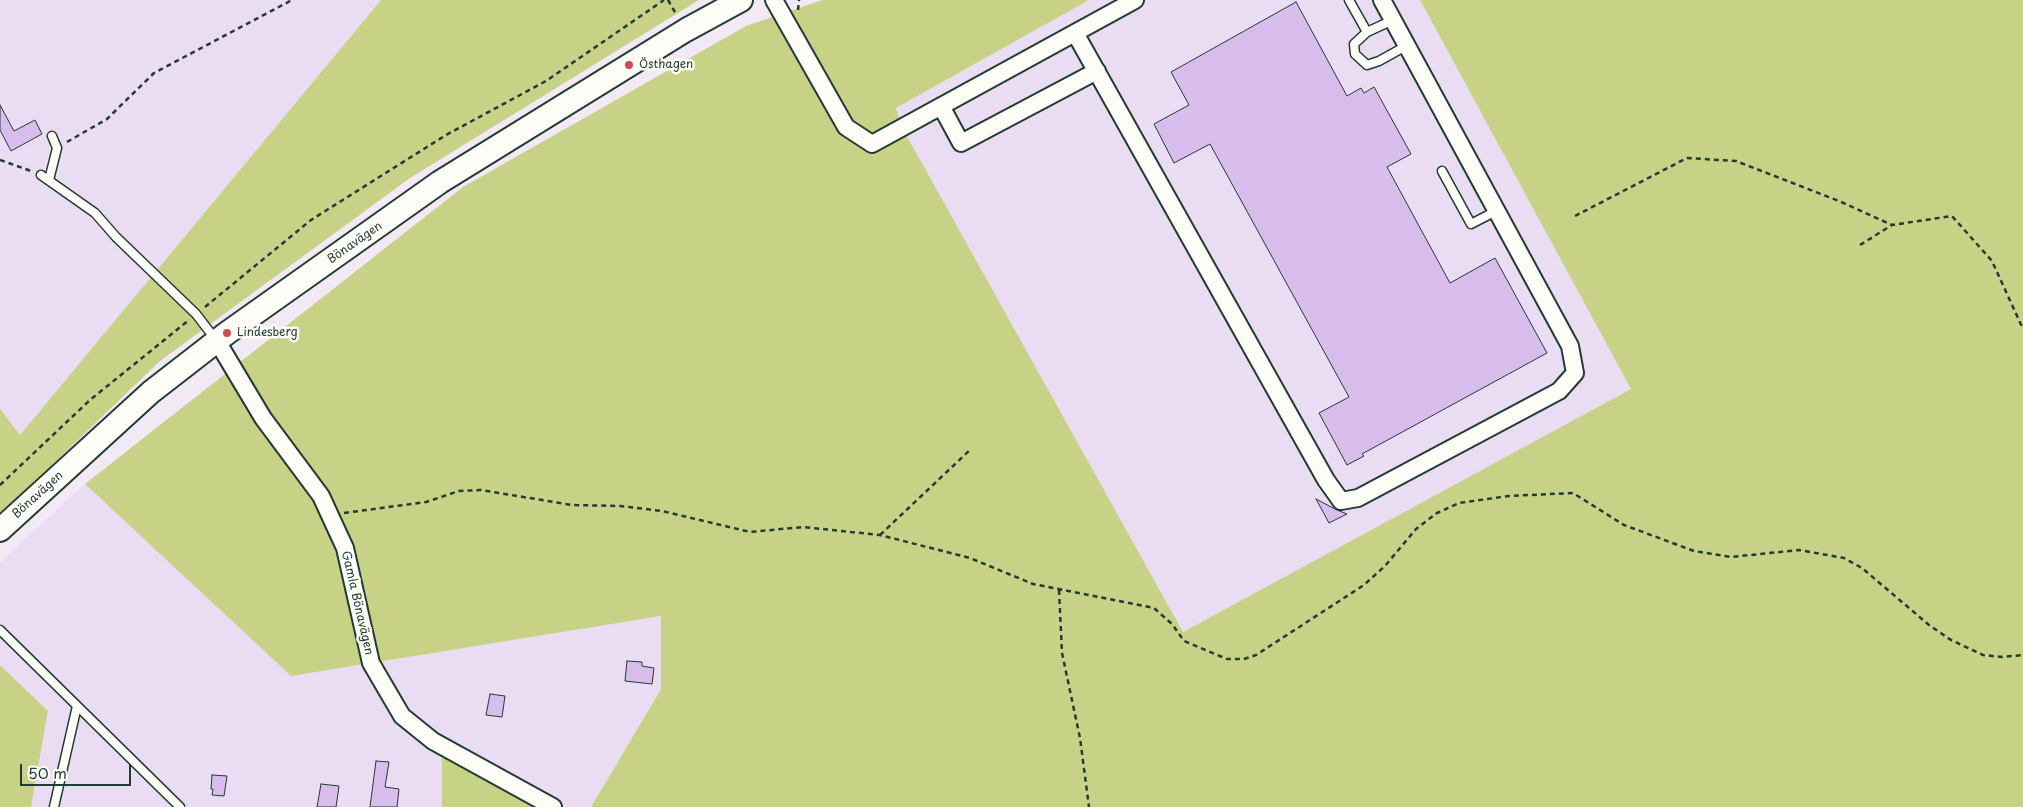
<!DOCTYPE html>
<meta charset="utf-8">
<style>
body{margin:0}
#map{position:relative;width:2023px;height:807px;overflow:hidden;background:#f2e9f4;font-family:"Playpen Sans",sans-serif}
canvas{display:block}
.scale{position:absolute;left:20px;top:764px;width:111px;height:22px;box-sizing:border-box;border:2px solid #1f3d34;border-top:0;padding-left:6px;font-size:15px;line-height:18px;white-space:nowrap;color:#1f3d34;-webkit-text-stroke:4px #fdfcf7;paint-order:stroke}
</style>
<div id="map">
<canvas width="2023" height="807"></canvas>
<div class="scale">50 m</div>
</div>
<script>
const g = document.querySelector('canvas').getContext('2d');
g.lineJoin = 'round';
function paint(path, color) {
  g.fillStyle = color;
  g.fill(path, 'evenodd');
}
function toPath(rows) {
  const path = new Path2D();
  for (const r of rows) {
    path.moveTo(r[0], r[1]);
    for (let i = 2; i < r.length; i += 2) path.lineTo(r[i], r[i + 1]);
  }
  return path;
}
function strokePath(path, color, width, dash) {
  g.strokeStyle = color;
  g.lineWidth = width;
  g.lineCap = dash ? 'butt' : 'round';
  g.setLineDash(dash || []);
  g.stroke(path);
}
function write(font, color, halo, rows, align = 'center') {
  g.font = font + ' "Playpen Sans",sans-serif';
  g.lineWidth = 5;
  g.setLineDash([]);
  g.textBaseline = 'middle';
  g.strokeStyle = halo;
  g.fillStyle = color;
  for (const [text, x, y, turn = 0] of rows) {
    g.save();
    g.translate(x, y);
    g.rotate((+turn || 0) * Math.PI / 180);
    g.textAlign = isNaN(turn) ? turn : align;
    if (halo) g.strokeText(text, 0, 0);
    g.fillText(text, 0, 0);
    g.restore();
  }
}
const built = toPath([
 [0,0,381,0,20,435,0,409],
 [1089,0,1420,0,1631,389,1183,632,903,129,896,108],
 [85,484,291,676,661,616,661,689,591,807,561,807,443,740,442,807,31,807,48,711,0,665,0,562]
]);
const green = toPath([
 [381,0,699,0,410,178,160,361,0,515,0,409,20,435],
 [822,0,1089,0,896,108,903,129,1183,632,1631,389,1420,0,2023,0,2023,807,591,807,661,689,661,616,291,676,85,484,463,187,746,26],
 [0,665,48,711,31,807,0,807],
 [442,740,561,807,442,807]
]);
const building = toPath([
 [1296,2,1347,96,1361,88,1364,93,1374,87,1411,154,1387,167,1450,283,1495,258,1547,353,1362,454,1364,456,1347,465,1319,413,1349,397,1210,144,1174,163,1154,124,1189,105,1171,72,1296,2],
 [0,105,14,131,35,120,42,134,11,151,0,130,0,105],
 [1316,499,1337,510,1347,514,1329,523,1316,499],
 [627,661,642,662,642,666,654,668,652,684,625,681,627,661],
 [490,694,505,696,502,717,486,715,490,694],
 [376,761,389,762,385,787,399,789,397,807,370,807,376,761],
 [212,775,227,776,224,796,212,795,213,789,211,789,212,775],
 [321,784,339,786,336,807,317,807,321,784]
]);
const path = toPath([
 [668,0,676,14],
 [798,10,799,0],
 [67,142,107,119,154,73,292,0],
 [0,160,31,171],
 [1575,216,1687,158,1736,161,1839,201,1892,225,1952,216,1992,261,2023,329],
 [1860,245,1892,225],
 [205,307,311,220,446,135,546,81,664,0],
 [0,485,90,400,189,320],
 [344,513,426,502,459,491,481,490,572,505,621,506,662,511,750,532,803,527,880,535,970,558,1033,584,1154,608,1172,624,1184,641,1227,659,1244,659,1256,655,1364,585,1385,566,1416,529,1437,513,1459,503,1509,496,1573,493,1624,525,1694,551,1731,557,1799,550,1844,558,1862,568,1929,625,1951,640,1983,655,2002,657,2023,655],
 [880,535,971,449],
 [1059,590,1062,653,1080,738,1089,807]
]);
const lane = toPath([
 [1349,0,1367,32,1393,20],
 [1367,32,1354,44,1355,54,1367,65,1379,61,1406,46],
 [1442,171,1471,224,1498,210],
 [41,175,95,213,116,237,196,314,216,340],
 [49,180,57,148,52,136],
 [0,630,180,807],
 [54,807,77,706]
]);
const street = toPath([
 [774,0,846,127,872,144,1135,0],
 [1075,33,1326,480,1341,501,1358,498,1559,391,1575,373,1570,346,1382,0],
 [941,106,961,143,1097,71],
 [217,341,263,418,321,496,345,548,371,663,402,716,433,741,553,807]
]);
const secondary = toPath([
 [0,530,151,392,227,333,440,182,686,30,741,0]
]);
const markers = [
 [629,65,5,"#d1495b"],
 [227,333,5,"#d1495b"]
];
const poiNames = [
 ["Östhagen",639,65],
 ["Lindesberg",237,333]
];
const streetNames = [
 ["Bönavägen",355,243,-35],
 ["Bönavägen",38,495,-42],
 ["Gamla Bönavägen",357,603,77]
];
paint(built, '#eadcf2');
paint(green, '#c7d286');
paint(building, '#d8bdec');
strokePath(building, '#1f3d34', 1);
strokePath(lane, '#1f3d34', 11);
strokePath(street, '#1f3d34', 20);
strokePath(secondary, '#1f3d34', 26);
strokePath(path, '#1f3d34', 2.5, [5, 4]);
strokePath(lane, '#fdfcf7', 8);
strokePath(street, '#fdfcf7', 16);
strokePath(secondary, '#fdfcf7', 22);
for (const [x, y, r, color] of markers) {
  const dot = new Path2D();
  dot.arc(x, y, r, 0, 2 * Math.PI);
  g.fillStyle = color;
  g.fill(dot);
  strokePath(dot, '#fdfcf7', 2);
}
write('12px', '#1f3d34', '#fdfcf7', poiNames, 'left');
write('12px', '#1f3d34', '#fdfcf7', streetNames);
</script>
